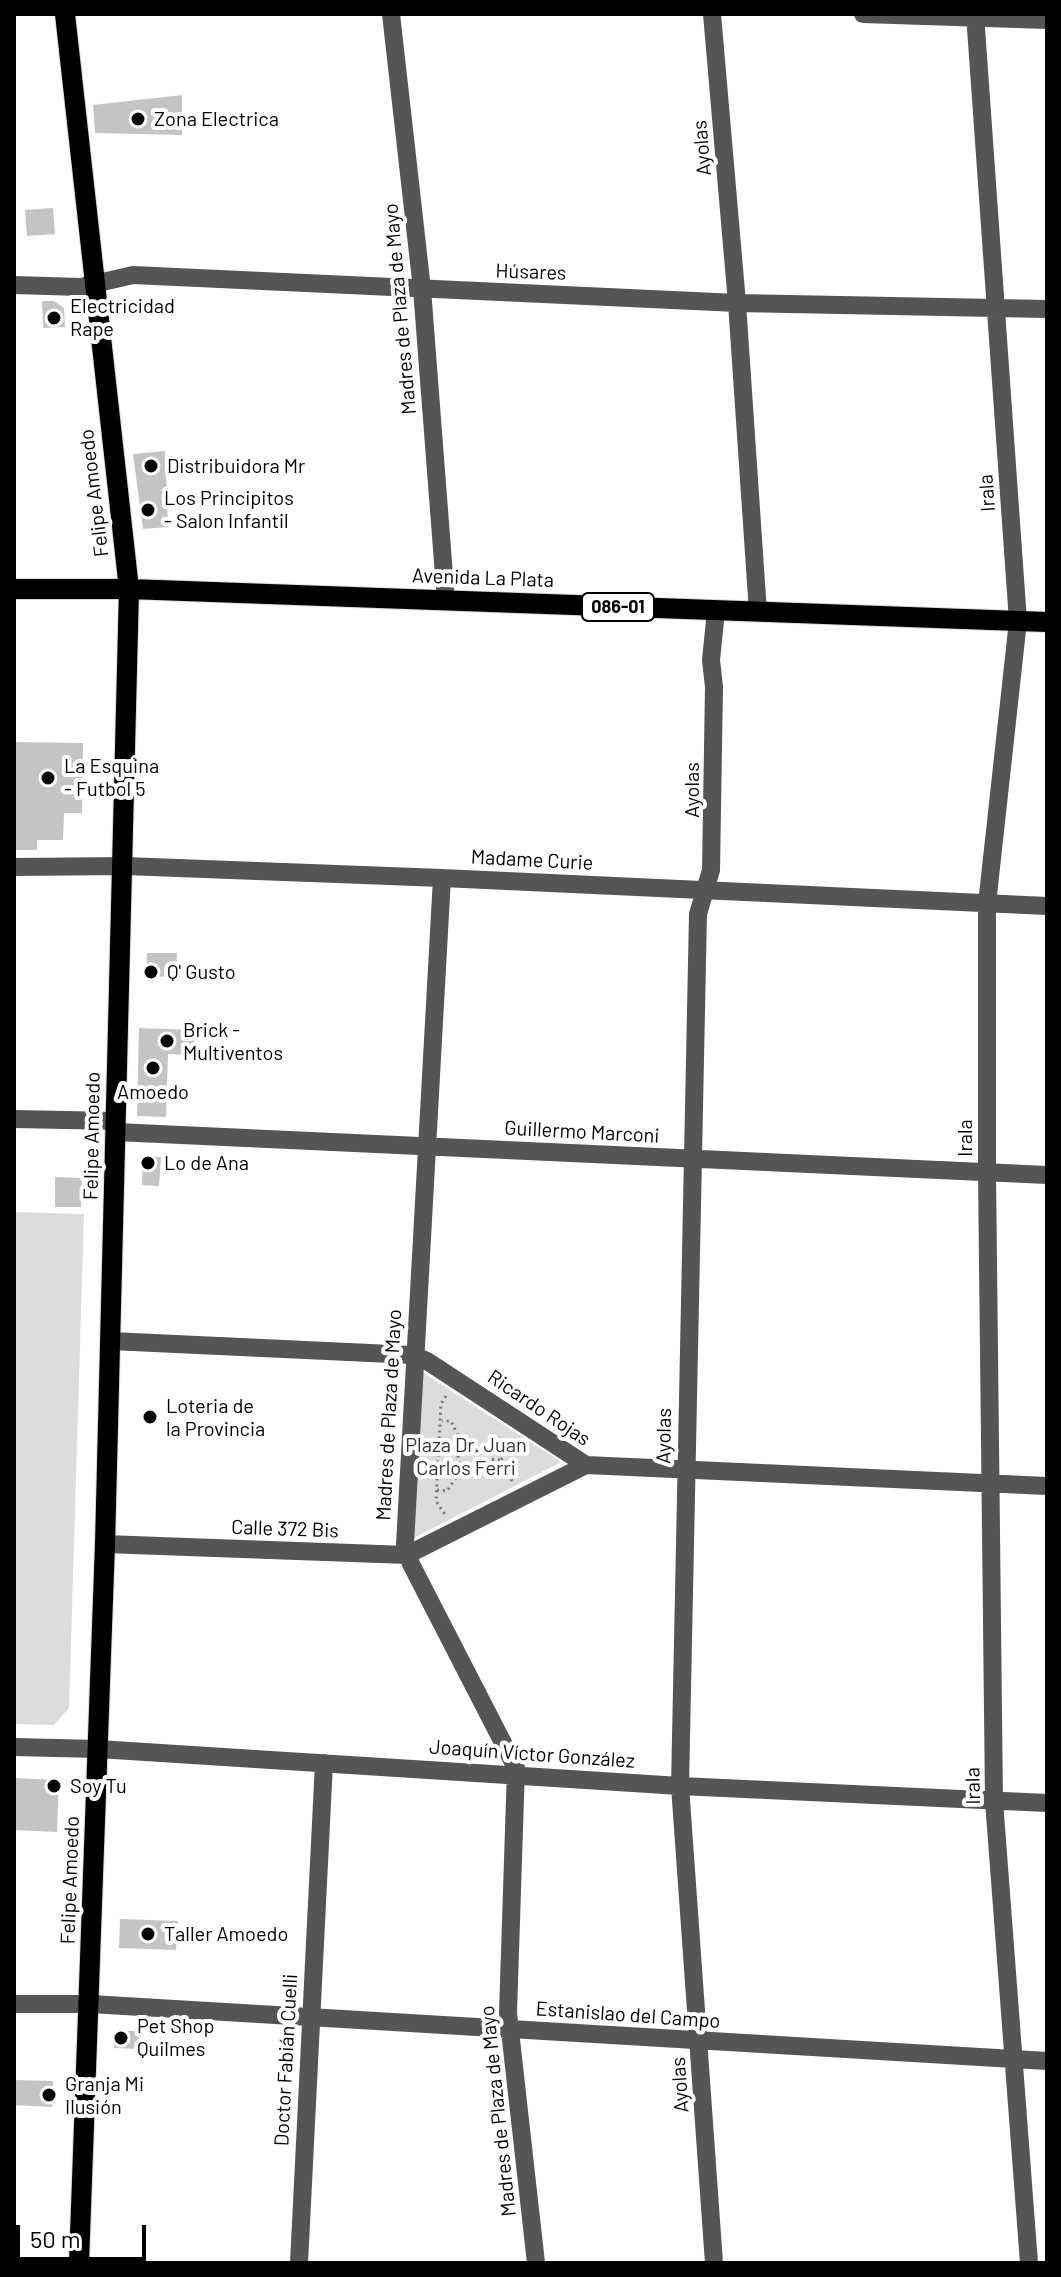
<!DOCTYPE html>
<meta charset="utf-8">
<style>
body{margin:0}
#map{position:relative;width:1061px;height:2277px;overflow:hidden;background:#fff;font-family:Barlow,sans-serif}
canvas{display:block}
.frame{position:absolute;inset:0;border:16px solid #000;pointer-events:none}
.scale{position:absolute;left:16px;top:2225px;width:130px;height:36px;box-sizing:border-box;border:4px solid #000;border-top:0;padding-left:10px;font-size:24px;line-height:28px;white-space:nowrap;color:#000;-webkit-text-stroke:6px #fff;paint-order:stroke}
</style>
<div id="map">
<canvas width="1061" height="2277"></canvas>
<div class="frame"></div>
<div class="scale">50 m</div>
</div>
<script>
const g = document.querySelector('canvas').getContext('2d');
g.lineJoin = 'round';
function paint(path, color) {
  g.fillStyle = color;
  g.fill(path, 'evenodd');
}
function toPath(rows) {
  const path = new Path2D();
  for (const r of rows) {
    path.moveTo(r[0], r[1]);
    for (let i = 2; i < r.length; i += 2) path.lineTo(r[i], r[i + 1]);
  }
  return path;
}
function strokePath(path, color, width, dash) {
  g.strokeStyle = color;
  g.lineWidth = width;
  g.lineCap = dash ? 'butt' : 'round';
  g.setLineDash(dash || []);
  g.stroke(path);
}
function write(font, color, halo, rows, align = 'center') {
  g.font = font + ' Barlow,sans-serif';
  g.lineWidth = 8;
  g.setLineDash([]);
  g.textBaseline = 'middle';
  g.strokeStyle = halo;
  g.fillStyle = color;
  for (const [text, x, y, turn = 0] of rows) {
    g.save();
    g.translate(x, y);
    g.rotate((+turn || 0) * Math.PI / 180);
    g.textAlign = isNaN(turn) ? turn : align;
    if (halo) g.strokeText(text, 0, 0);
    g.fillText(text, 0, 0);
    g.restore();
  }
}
const green = toPath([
 [14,1212,84,1214,69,1708,54,1725,14,1724],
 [422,1372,561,1462,414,1538]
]);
const building = toPath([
 [182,95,182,135,95,133,93,105],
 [53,208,55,234,27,236,25,210],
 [42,301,54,301,64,308,65,327,43,328],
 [165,451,168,527,143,529,133,454],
 [14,742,83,743,82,813,64,813,63,840,37,840,37,850,14,850],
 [147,953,177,953,176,977,146,976],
 [139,1028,195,1030,194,1055,168,1054,166,1117,137,1116],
 [143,1156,161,1157,159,1186,142,1185],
 [55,1177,82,1178,81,1207,55,1207],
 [14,1778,59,1780,57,1832,14,1830],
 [120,1919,178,1921,176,1950,119,1948],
 [122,2031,139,2031,138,2049,114,2048,114,2037],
 [14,2080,53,2081,52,2107,14,2105]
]);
const path = toPath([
 [446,1396,441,1404,436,1501,446,1516],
 [486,1459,501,1460],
 [512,1481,501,1460,515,1440],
 [437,1490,447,1491,461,1470,458,1457,462,1444,451,1421,442,1421]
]);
const minor = toPath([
 [391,14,422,289,446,601],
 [712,14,737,303,758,612],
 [863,14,1047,20],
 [975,14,1018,621,987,904,987,1172,994,1801,1029,2263],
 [14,285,81,287,133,275,737,303,1047,309],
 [14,867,125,866,442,878,1047,906],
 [442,878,405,1544,411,1564,516,1768,508,2013,536,2263],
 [14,1119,116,1121],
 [116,1132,1047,1175],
 [111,1341,413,1355,427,1361,586,1465,1047,1486],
 [105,1544,407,1555,586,1465],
 [14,1747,98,1749,680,1786,1047,1803],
 [14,2004,91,2004,1047,2061],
 [299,2263,324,1763],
 [714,2263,680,1786,698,914,711,870,714,687,711,660,716,611]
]);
const major = toPath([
 [65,14,129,589,105,1544,79,2263],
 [14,589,129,589,1047,622]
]);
const markers = [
 [138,119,8,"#000"],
 [54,318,8,"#000"],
 [151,466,8,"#000"],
 [148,510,8,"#000"],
 [48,778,8,"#000"],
 [151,972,8,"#000"],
 [167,1041,8,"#000"],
 [153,1068,8,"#000"],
 [148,1163,8,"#000"],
 [150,1417,8,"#000"],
 [54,1786,8,"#000"],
 [148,1934,8,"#000"],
 [121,2038,8,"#000"],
 [49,2095,8,"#000"]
];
const shields = [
 [618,607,72]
];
const shieldNames = [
 ["086-01",618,607]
];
const poiNames = [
 ["Zona Electrica",154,119],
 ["Electricidad",70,306],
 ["Rape",70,329],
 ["Distribuidora Mr",167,466],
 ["Los Principitos",164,498],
 ["- Salon Infantil",164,521],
 ["La Esquina",64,766],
 ["- Futbol 5",64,789],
 ["Q' Gusto",167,972],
 ["Brick -",183,1030],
 ["Multiventos",183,1053],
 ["Amoedo",153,1092,"center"],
 ["Lo de Ana",164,1163],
 ["Loteria de",166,1406],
 ["la Provincia",166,1429],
 ["Soy Tu",70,1786],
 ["Taller Amoedo",164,1934],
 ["Pet Shop",137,2026],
 ["Quilmes",137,2049],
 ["Granja Mi",65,2084],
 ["Ilusión",65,2107]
];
const streetNames = [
 ["Ayolas",702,148,-95],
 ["Húsares",531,272,2],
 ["Madres de Plaza de Mayo",400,309,-95],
 ["Felipe Amoedo",94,493,-97],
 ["Irala",987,493,-94],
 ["Avenida La Plata",483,578,2],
 ["Ayolas",692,790,-90],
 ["Madame Curie",532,860,3],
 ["Guillermo Marconi",582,1132,3],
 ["Felipe Amoedo",92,1136,-89],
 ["Irala",965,1138,-90],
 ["Ricardo Rojas",539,1408,34],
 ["Madres de Plaza de Mayo",389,1415,-87],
 ["Ayolas",664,1436,-89],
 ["Calle 372 Bis",285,1529,2],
 ["Joaquín Víctor González",532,1754,4],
 ["Irala",973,1786,-91],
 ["Felipe Amoedo",70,1880,-88],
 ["Estanislao del Campo",628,2015,4],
 ["Doctor Fabián Cuelli",286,2060,-87],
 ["Ayolas",680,2085,-94],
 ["Madres de Plaza de Mayo",498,2111,-96]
];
const parkNames = [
 ["Plaza Dr. Juan",466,1445],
 ["Carlos Ferri",466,1468]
];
paint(green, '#dcdcdc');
paint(building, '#c4c4c4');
strokePath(major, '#dbdbdb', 22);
strokePath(path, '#777', 3, [2, 4]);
strokePath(minor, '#555', 18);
strokePath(major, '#000', 20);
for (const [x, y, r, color] of markers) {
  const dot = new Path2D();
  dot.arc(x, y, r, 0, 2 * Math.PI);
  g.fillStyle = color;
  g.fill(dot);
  strokePath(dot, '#fff', 3);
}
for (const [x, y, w] of shields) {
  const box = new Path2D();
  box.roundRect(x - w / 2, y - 14, w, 28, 6);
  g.fillStyle = '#fff';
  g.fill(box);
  strokePath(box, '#000', 2);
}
write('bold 18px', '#000', null, shieldNames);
write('20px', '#000', '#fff', poiNames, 'left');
write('20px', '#000', '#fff', streetNames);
write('20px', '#333', '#fff', parkNames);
</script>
